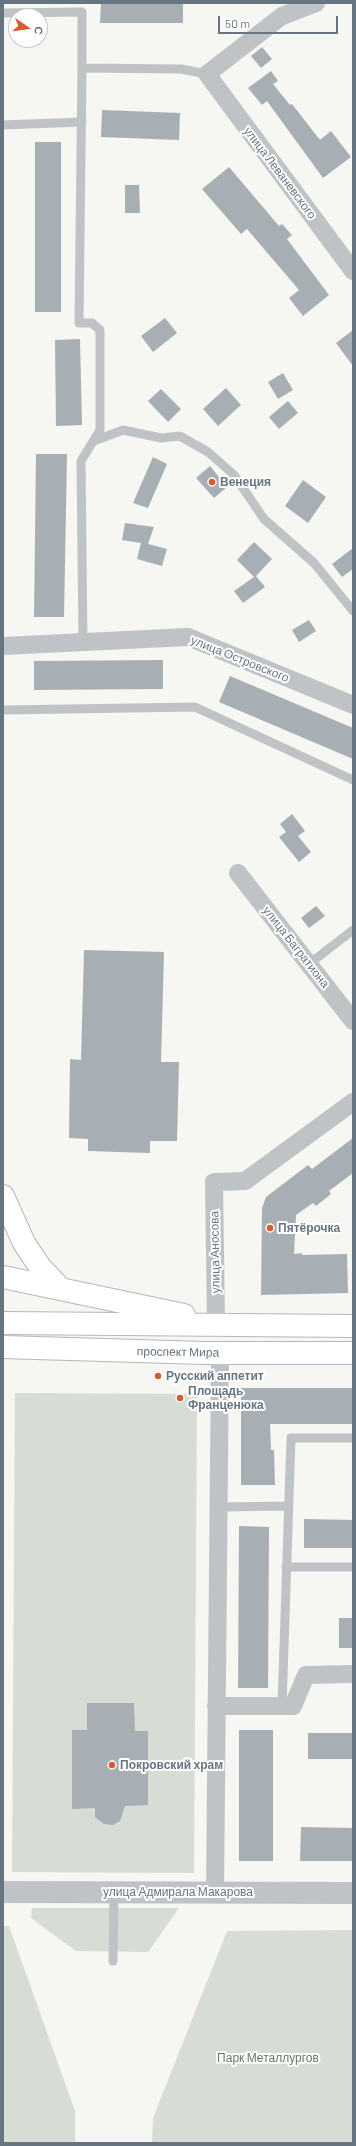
<!DOCTYPE html>
<meta charset="utf-8">
<style>
body{margin:0}
#map{position:relative;width:356px;height:2146px;overflow:hidden;background:#f6f6f2;font-family:Barlow,sans-serif}
canvas{display:block}
.frame{position:absolute;inset:0;border:4px solid #677581;pointer-events:none}
.north{position:absolute;left:8px;top:8px;width:40px;height:40px;box-sizing:border-box;background:#fff;border:1px solid #c2c8cd;border-radius:50%;rotate:103deg;font-size:11px;font-weight:700;line-height:16px;text-align:center;color:#677581}
.north::after{content:'';display:block;margin:auto;width:14px;height:18px;background:#d75c31;clip-path:polygon(50% 0,100% 100%,50% 72%,0 100%)}
.scale{position:absolute;left:218px;top:16px;width:120px;height:18px;box-sizing:border-box;border:2px solid #677581;border-top:0;padding-left:5px;font-size:12px;line-height:14px;white-space:nowrap;color:#677581;-webkit-text-stroke:3px #fff;paint-order:stroke}
</style>
<div id="map">
<canvas width="356" height="2146"></canvas>
<div class="frame"></div>
<div class="north">С</div>
<div class="scale">50 m</div>
</div>
<script>
const g = document.querySelector('canvas').getContext('2d');
g.lineJoin = 'round';
function paint(path, color) {
  g.fillStyle = color;
  g.fill(path, 'evenodd');
}
function toPath(rows) {
  const path = new Path2D();
  for (const r of rows) {
    path.moveTo(r[0], r[1]);
    for (let i = 2; i < r.length; i += 2) path.lineTo(r[i], r[i + 1]);
  }
  return path;
}
function strokePath(path, color, width, dash) {
  g.strokeStyle = color;
  g.lineWidth = width;
  g.lineCap = dash ? 'butt' : 'round';
  g.setLineDash(dash || []);
  g.stroke(path);
}
function write(font, color, halo, rows, align = 'center') {
  g.font = font + ' Barlow,sans-serif';
  g.lineWidth = 4;
  g.setLineDash([]);
  g.textBaseline = 'middle';
  g.strokeStyle = halo;
  g.fillStyle = color;
  for (const [text, x, y, turn = 0] of rows) {
    g.save();
    g.translate(x, y);
    g.rotate((+turn || 0) * Math.PI / 180);
    g.textAlign = isNaN(turn) ? turn : align;
    if (halo) g.strokeText(text, 0, 0);
    g.fillText(text, 0, 0);
    g.restore();
  }
}
const green = toPath([
 [15,1393,197,1394,194,1873,12,1872],
 [32,1908,179,1908,148,1952,76,1951,31,1918],
 [3,1926,9,1926,75,2111,75,2143,3,2143],
 [353,1930,353,2143,152,2143,153,2118,227,1931]
]);
const building = toPath([
 [101,3,183,3,183,23,100,23],
 [262,47,272,59,261,68,251,56],
 [271,71,278,81,273,84,290,105,292,104,320,140,331,131,351,157,323,178,267,101,262,105,248,88],
 [102,110,180,113,179,140,101,137],
 [35,142,61,142,61,312,35,312],
 [229,167,279,226,282,224,292,235,287,239,329,295,303,316,289,298,299,290,247,229,241,234,202,189],
 [125,185,139,185,140,213,125,213],
 [165,318,177,333,153,352,141,336],
 [353,330,353,366,336,343],
 [80,339,82,425,56,426,55,340],
 [283,373,293,390,278,399,268,382],
 [226,388,241,405,218,426,203,409],
 [161,389,181,409,168,422,148,401],
 [288,401,298,413,279,429,269,417],
 [36,454,67,454,64,617,34,617],
 [153,457,167,464,148,508,133,503],
 [210,466,227,487,214,498,196,478],
 [303,480,326,497,308,523,285,506],
 [125,523,154,527,148,544,167,549,162,566,137,559,141,543,122,540],
 [254,542,272,559,256,576,265,587,243,603,234,591,254,577,237,560],
 [353,548,353,569,342,577,332,564],
 [309,620,316,631,299,642,292,630],
 [163,660,163,689,34,690,34,661],
 [230,676,353,728,353,759,219,702],
 [292,814,305,831,298,836,311,852,299,862,279,837,286,832,280,824],
 [316,906,325,916,309,928,301,918],
 [84,950,164,952,161,1062,179,1062,177,1141,150,1141,150,1153,88,1151,88,1139,69,1138,70,1059,81,1060],
 [353,1138,353,1173,329,1191,331,1194,316,1206,313,1203,296,1215,294,1254,302,1253,302,1255,347,1254,348,1293,261,1295,262,1208,266,1197,308,1165,312,1169],
 [241,1388,353,1388,353,1424,270,1424,271,1450,274,1450,275,1485,241,1485],
 [304,1519,353,1520,353,1548,304,1548],
 [239,1526,269,1527,268,1688,238,1688],
 [339,1618,353,1618,353,1648,339,1648],
 [87,1703,134,1703,135,1731,148,1731,148,1805,125,1806,120,1821,113,1825,104,1824,95,1817,95,1808,72,1809,72,1730,87,1730],
 [239,1730,273,1730,273,1861,239,1861],
 [308,1733,353,1733,353,1759,308,1759],
 [301,1827,353,1828,353,1861,300,1861]
]);
const service = toPath([
 [3,13,82,12,82,68,181,69,207,74],
 [82,68,79,323,92,323,100,330,100,430,81,461,83,642],
 [3,125,82,122],
 [94,441,123,430,161,438,180,436,208,452,234,475,264,519,314,563,353,611],
 [3,710,195,707,353,780],
 [309,964,353,930],
 [219,1507,288,1506],
 [286,1567,353,1567],
 [282,1706,291,1438,353,1438],
 [113,1961,114,1892]
]);
const minor = toPath([
 [316,3,282,16,207,74,353,271],
 [3,646,188,637,353,705],
 [238,873,353,1021],
 [216,1322,214,1182,245,1181,353,1102],
 [216,1706,293,1706,306,1675,353,1674],
 [215,1892,220,1353]
]);
const tertiary = toPath([
 [3,1892,353,1893]
]);
const secondary = toPath([
 [3,1196,24,1243,40,1267,61,1289],
 [3,1277,184,1315],
 [3,1323,353,1326],
 [3,1347,204,1353,353,1353]
]);
const markers = [
 [212,482,4,"#d75c31"],
 [270,1228,4,"#d75c31"],
 [158,1376,4,"#d75c31"],
 [180,1398,4,"#d75c31"],
 [112,1765,4,"#d75c31"]
];
const streetNames = [
 ["улица Леваневского",280,173,53],
 ["улица Островского",240,659,22],
 ["улица Багратиона",296,947,52],
 ["улица Аносова",215,1252,-91],
 ["проспект Мира",178,1352,1],
 ["улица Адмирала Макарова",178,1892]
];
const poiNames = [
 ["Венеция",220,482],
 ["Пятёрочка",278,1228],
 ["Русский аппетит",166,1376],
 ["Площадь",188,1391],
 ["Франценюка",188,1405],
 ["Покровский храм",120,1765]
];
const parkNames = [
 ["Парк Металлургов",268,2058]
];
paint(green, '#d7dcd4');
paint(building, '#a8afb4');
strokePath(secondary, '#b4b8bc', 24);
strokePath(service, '#bfc3c6', 9);
strokePath(minor, '#bfc3c6', 18);
strokePath(tertiary, '#bfc3c6', 22);
strokePath(secondary, '#fff', 22);
for (const [x, y, r, color] of markers) {
  const dot = new Path2D();
  dot.arc(x, y, r, 0, 2 * Math.PI);
  g.fillStyle = color;
  g.fill(dot);
  strokePath(dot, '#fff', 1.5);
}
write('12px', '#677581', '#fff', streetNames);
write('bold 12px', '#677581', '#fff', poiNames, 'left');
write('12px', '#687965', '#fff', parkNames);
</script>
